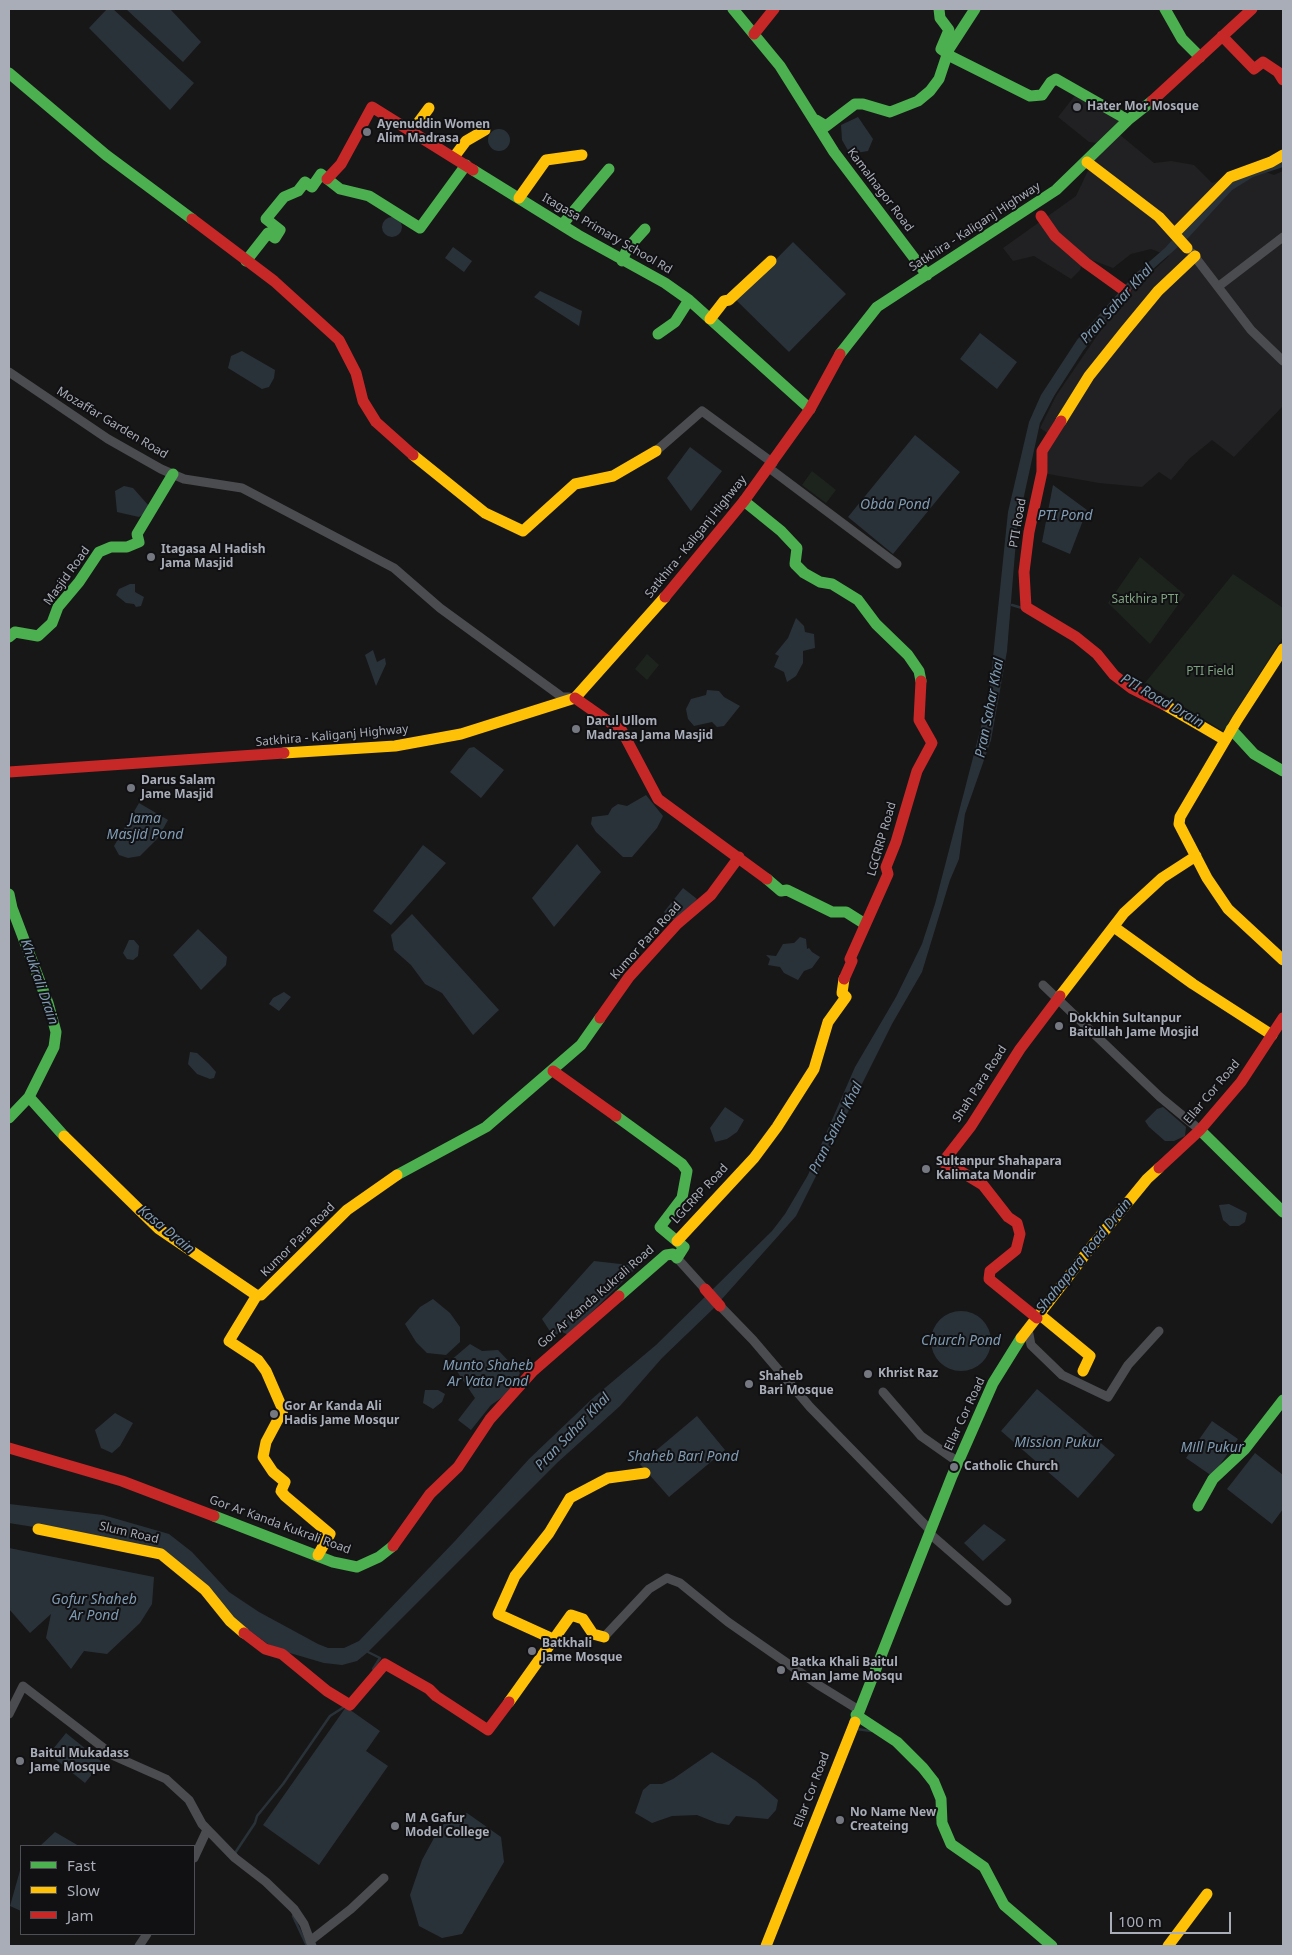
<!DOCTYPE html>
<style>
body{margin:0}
#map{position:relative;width:1292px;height:1955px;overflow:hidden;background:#171717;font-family:"Noto Sans",sans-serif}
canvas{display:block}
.frame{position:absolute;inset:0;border:10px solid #a8adb8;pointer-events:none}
.legend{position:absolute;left:20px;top:1845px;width:175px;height:90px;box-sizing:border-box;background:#111113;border:1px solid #4d4f55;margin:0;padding:6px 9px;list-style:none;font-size:15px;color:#a8adb8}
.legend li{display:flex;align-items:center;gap:10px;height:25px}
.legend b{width:25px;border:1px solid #4d4f55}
.scale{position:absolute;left:1110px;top:1912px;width:121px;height:22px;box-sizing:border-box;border:2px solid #a8adb8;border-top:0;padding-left:6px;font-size:15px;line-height:18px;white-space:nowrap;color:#a8adb8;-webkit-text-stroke:4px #111113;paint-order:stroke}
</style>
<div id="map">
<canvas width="1292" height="1955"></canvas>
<div class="frame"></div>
<ul class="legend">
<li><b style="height:6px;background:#4caf50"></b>Fast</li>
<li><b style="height:6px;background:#ffc107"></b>Slow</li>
<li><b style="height:6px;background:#c62828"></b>Jam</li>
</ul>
<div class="scale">100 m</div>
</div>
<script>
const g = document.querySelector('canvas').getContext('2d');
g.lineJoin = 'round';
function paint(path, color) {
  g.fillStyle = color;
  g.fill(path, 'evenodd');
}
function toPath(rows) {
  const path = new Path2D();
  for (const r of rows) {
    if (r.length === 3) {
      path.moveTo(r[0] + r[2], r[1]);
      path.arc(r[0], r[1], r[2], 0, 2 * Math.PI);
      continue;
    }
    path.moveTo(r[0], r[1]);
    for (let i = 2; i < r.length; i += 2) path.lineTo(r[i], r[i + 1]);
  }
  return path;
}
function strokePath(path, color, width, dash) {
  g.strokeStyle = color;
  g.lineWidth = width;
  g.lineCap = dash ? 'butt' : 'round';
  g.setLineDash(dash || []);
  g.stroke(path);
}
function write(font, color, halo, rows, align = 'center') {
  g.font = font + ' "Noto Sans",sans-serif';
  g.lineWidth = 4;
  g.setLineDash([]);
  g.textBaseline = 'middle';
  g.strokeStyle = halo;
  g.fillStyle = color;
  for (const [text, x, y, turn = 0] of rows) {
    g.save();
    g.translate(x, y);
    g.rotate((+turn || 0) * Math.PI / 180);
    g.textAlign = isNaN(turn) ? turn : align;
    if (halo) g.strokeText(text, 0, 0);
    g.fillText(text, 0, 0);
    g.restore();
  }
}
const built = toPath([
 [1077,93,1127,118,1097,143,1089,142,1058,117],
 [1119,134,1154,163,1171,161,1194,165,1212,183,1252,167,1274,175,1283,171,1283,406,1234,457,1212,440,1189,459,1171,480,1159,472,1142,487,1099,483,1048,474,1047,452,1053,437,1040,428,1056,396,1107,321,1126,296,1169,256,1151,249,1131,254,1113,268,1084,257,1080,270,1071,279,1034,256,1013,261,1003,248,1076,196,1093,160]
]);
const green = toPath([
 [812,471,836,490,826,503,802,485],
 [1140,557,1185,595,1150,644,1108,603],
 [1233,574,1283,608,1283,637,1223,731,1145,683],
 [647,654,659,665,647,680,635,669]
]);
const water = toPath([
 [107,9,113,9,194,83,170,110,89,28],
 [126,9,170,9,201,42,183,62],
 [858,117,873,139,868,151,850,154,842,140,841,125],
 [499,140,11],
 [1283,156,1283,167,1253,177,1232,190,1188,238,1136,284,1083,351,1054,396,1040,423,1017,528,1007,651,991,740,965,814,959,859,950,880,922,972,892,1024,796,1216,713,1309,662,1358,620,1406,558,1462,368,1652,357,1661,342,1665,324,1663,283,1651,268,1644,231,1617,178,1564,96,1537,9,1523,9,1504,103,1515,169,1534,192,1552,229,1592,259,1612,318,1644,328,1648,344,1648,359,1641,455,1541,529,1459,593,1398,656,1345,772,1231,785,1214,808,1175,855,1067,896,997,922,944,935,904,989,696,1008,512,1029,422,1041,395,1077,340,1135,274,1165,248,1224,183],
 [392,227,10],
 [793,242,846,294,789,352,736,300],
 [453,247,472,261,464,272,445,258],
 [540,291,582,311,579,326,534,297],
 [980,333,1017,362,997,389,960,359],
 [242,351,275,370,274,378,269,387,262,389,228,368,231,356],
 [915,435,960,472,893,554,848,517],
 [690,447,722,471,691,511,667,478],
 [1053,485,1087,510,1070,554,1042,542],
 [124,486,133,488,149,506,147,512,139,517,117,512,115,491],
 [130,584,135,584,135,592,144,597,141,606,136,607,134,604,126,603,116,595,119,589],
 [796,618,804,626,805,632,814,634,815,648,803,651,803,663,796,676,787,682,784,672,774,667,779,656,775,654,788,638],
 [373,650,377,662,385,658,386,664,376,686,365,655],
 [707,690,719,691,724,697,740,706,724,726,717,727,712,722,694,726,688,719,686,709,691,699,706,695],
 [474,747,504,770,481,798,450,772,469,748],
 [646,795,663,816,657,828,632,857,623,857,596,832,591,824,592,817,608,815,612,808,618,804,627,806],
 [139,803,168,820,158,838,140,856,128,858,119,855,114,846],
 [577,844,601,872,554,927,532,898],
 [423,845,446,863,391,925,373,911],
 [683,888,697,899,678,923,664,912],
 [412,914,499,1010,473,1035,442,993,425,984,411,965,394,950,391,935],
 [198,929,227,957,226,965,201,990,173,955],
 [800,937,806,939,807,949,809,948,812,952,820,957,812,968,804,971,798,980,784,973,780,967,768,965,770,959,766,955,776,956,783,944,794,943],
 [129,940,134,940,139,946,138,956,133,960,127,959,123,953],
 [284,992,291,997,279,1011,269,1004,273,998],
 [190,1052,197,1053,209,1064,216,1072,214,1078,210,1079,197,1074,188,1064],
 [725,1107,744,1120,737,1132,727,1139,715,1142,710,1128],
 [1163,1107,1186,1127,1185,1136,1174,1141,1165,1141,1149,1127,1145,1121,1157,1109],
 [1229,1204,1247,1213,1245,1222,1239,1226,1230,1226,1223,1220,1219,1205],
 [594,1261,638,1266,569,1335,562,1332,553,1336,542,1319],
 [433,1299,450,1313,460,1327,460,1342,446,1355,427,1353,416,1342,405,1324,420,1307],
 [961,1341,30],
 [470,1344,482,1351,498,1350,520,1373,510,1392,491,1405,471,1430,458,1420,475,1398,450,1361],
 [1037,1389,1115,1455,1078,1498,1001,1431],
 [425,1390,438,1390,445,1394,442,1402,433,1409,423,1403],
 [115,1413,133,1423,120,1446,112,1453,101,1448,95,1430],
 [697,1416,725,1450,669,1497,640,1464],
 [1212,1421,1238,1439,1212,1476,1186,1458],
 [1255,1453,1283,1475,1283,1509,1272,1524,1227,1489],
 [984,1524,1006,1540,983,1561,964,1543],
 [9,1548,154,1577,152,1604,140,1623,107,1654,84,1651,71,1669,46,1638,51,1614,30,1633,9,1609],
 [346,1707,380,1731,366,1751,388,1766,319,1865,263,1825],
 [66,1733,102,1762,85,1783,49,1754],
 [712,1752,756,1781,778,1800,776,1810,768,1819,736,1816,729,1825,717,1823,697,1815,672,1816,652,1823,635,1813,643,1790,650,1784,662,1784,673,1779],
 [467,1813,501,1837,504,1862,462,1934,442,1938,419,1926,410,1895,422,1860,440,1827,451,1819],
 [55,1832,79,1846,40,1846],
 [21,1867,21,1911,10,1906]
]);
const stream = toPath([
 [1012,605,1022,608],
 [368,1652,380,1658,373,1669],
 [857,1729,871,1731],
 [235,1853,255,1823,257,1816,283,1784,330,1716,344,1707],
 [293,1916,307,1946]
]);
const street = toPath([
 [1192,253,1251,330,1283,361],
 [1219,286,1283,237],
 [9,372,108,439,161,469,184,479,242,488,394,568,440,608,562,697,569,697],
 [656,451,702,411,773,463],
 [769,468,897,564],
 [1043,985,1160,1097,1200,1130],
 [677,1258,705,1289],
 [720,1306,753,1340,810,1407,930,1530],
 [1028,1329,1031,1345,1062,1375,1108,1397,1128,1365,1159,1331],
 [883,1392,921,1436,958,1462],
 [929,1533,1007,1601],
 [604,1637,649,1589,667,1578,680,1583,728,1622,820,1686,859,1710],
 [9,1714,23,1686,114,1756,166,1779,189,1800,202,1824,235,1858,266,1882,294,1909,304,1924,312,1946],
 [194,1858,207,1830],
 [310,1941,351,1909,384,1878],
 [139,1946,147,1934]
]);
const fast = toPath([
 [733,9,780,66,834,152,927,275],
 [939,9,940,18,949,30,941,49,952,57,1030,96,1042,95,1051,82,1056,79,1128,120],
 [1165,9,1182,39,1200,57],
 [9,73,106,155,192,219],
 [816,120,826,126,855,104,863,104,890,112,918,101,930,91,939,79,949,49,975,9],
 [473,170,578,235,665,283,689,300,810,409],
 [562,225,609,169],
 [246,261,268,233,275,238,280,230,266,219,284,197,298,191,305,182,312,187,321,174,340,189,369,196,420,228,466,165],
 [622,261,627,249,645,229],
 [658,334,675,322,689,300],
 [840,354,877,307,1056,190,1128,120,1152,101],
 [744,501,781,531,797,548,795,564,804,573,820,582,832,584,858,600,876,624,908,655,919,671,921,681],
 [9,637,15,632,38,636,52,623,58,607,79,582,99,552,111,547,127,547,139,542,137,534,173,474],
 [1231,729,1254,754,1283,771],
 [767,879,781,891,787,890,832,912,846,912,865,924],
 [9,894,12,908,48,1003,56,1032,54,1047,29,1097,64,1136],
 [616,1116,682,1164,687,1171,682,1198,660,1227,684,1247,677,1258,673,1254,666,1255,619,1296],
 [9,1118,29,1097],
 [1200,1130,1283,1212],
 [397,1175,486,1127,581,1045,600,1018],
 [1198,1506,1213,1479,1245,1449,1283,1400],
 [214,1516,333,1562,357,1567,379,1557,393,1546],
 [856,1715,897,1742,923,1768,934,1782,941,1799,942,1823,951,1844,984,1867,1004,1905,1052,1946],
 [855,1722,952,1476,993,1383,1021,1338]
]);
const slow = toPath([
 [412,131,429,108],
 [454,157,466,141,485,130],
 [1087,162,1159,217,1187,248],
 [519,198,546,160,582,155],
 [1175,233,1230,177,1271,162,1283,155],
 [710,319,724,301,729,300,771,261],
 [1061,421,1089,376,1125,331,1158,291,1195,256],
 [413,455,485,513,523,531,575,484,613,476,656,451],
 [1283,649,1237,720,1180,817,1179,824,1207,878,1228,909,1283,960],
 [1165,705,1225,740],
 [284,753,395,746,461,734,575,698,665,597],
 [1114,927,1193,984,1272,1035],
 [1060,996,1124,913,1162,878,1196,856],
 [64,1136,159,1229,256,1295,261,1295,347,1210,397,1175],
 [677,1241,754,1158,777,1127,814,1069,828,1022,846,997,842,993,844,979],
 [257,1295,229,1341,258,1360,266,1371,283,1410,266,1442,263,1457,273,1472,285,1482,281,1491,285,1496,330,1534,318,1555],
 [1039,1314,1090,1356,1083,1371],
 [1021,1338,1088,1251,1147,1179,1159,1168],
 [38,1529,161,1554,205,1590,230,1621,244,1633],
 [553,1639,498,1614,515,1576,549,1533,570,1498,608,1478,645,1473],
 [509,1702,571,1615,583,1619,593,1634,604,1637],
 [766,1946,855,1722],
 [1168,1946,1207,1894]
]);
const jam = toPath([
 [754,34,774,9],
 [1222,36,1254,69,1263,62,1278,72,1283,80],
 [1152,101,1252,9],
 [327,179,341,164,372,107,473,170],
 [1041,216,1055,236,1086,263,1125,291],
 [192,219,274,281,339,340,356,373,363,401,376,422,413,455],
 [1061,421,1042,451,1042,472,1029,532,1024,572,1026,607,1076,637,1097,654,1114,675,1131,688,1165,705],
 [665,597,744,501,810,409,840,354],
 [575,698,622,731,658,799,767,879],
 [9,772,284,753],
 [844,979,852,961,850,959,888,874,886,867,896,842,917,771,932,743,919,720,921,681],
 [600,1018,629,977,677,924,711,895,739,857],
 [553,1071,616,1116],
 [1159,1168,1200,1130,1241,1082,1283,1018],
 [705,1289,720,1306],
 [1037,1318,989,1279,990,1271,1016,1250,1020,1234,1017,1223,1008,1217,983,1185,960,1171,954,1171,943,1162,971,1126,1020,1049,1060,996],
 [9,1448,122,1481,214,1516],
 [393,1546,430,1494,458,1467,490,1419,533,1371,619,1296],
 [244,1633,265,1649,282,1654,327,1691,350,1705,385,1664,429,1689,436,1696,488,1730,509,1702]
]);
const markers = [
 [1077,107,5,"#757880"],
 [367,132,5,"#757880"],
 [151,557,5,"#757880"],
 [576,729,5,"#757880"],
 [131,788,5,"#757880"],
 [1059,1026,5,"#757880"],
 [926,1169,5,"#757880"],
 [868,1374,5,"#757880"],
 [749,1384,5,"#757880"],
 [274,1414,5,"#757880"],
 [954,1467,5,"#757880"],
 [532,1651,5,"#757880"],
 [781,1670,5,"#757880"],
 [20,1761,5,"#757880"],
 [840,1820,5,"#757880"],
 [395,1826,5,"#757880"]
];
const poiNames = [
 ["Hater Mor Mosque",1087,107],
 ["Ayenuddin Women",377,125],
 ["Alim Madrasa",377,139],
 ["Itagasa Al Hadish",161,550],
 ["Jama Masjid",161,564],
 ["Darul Ullom",586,722],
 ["Madrasa Jama Masjid",586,736],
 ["Darus Salam",141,781],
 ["Jame Masjid",141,795],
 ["Dokkhin Sultanpur",1069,1019],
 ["Baitullah Jame Mosjid",1069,1033],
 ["Sultanpur Shahapara",936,1162],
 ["Kalimata Mondir",936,1176],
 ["Khrist Raz",878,1374],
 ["Shaheb",759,1377],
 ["Bari Mosque",759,1391],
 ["Gor Ar Kanda Ali",284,1407],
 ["Hadis Jame Mosqur",284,1421],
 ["Catholic Church",964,1467],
 ["Batkhali",542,1644],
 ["Jame Mosque",542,1658],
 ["Batka Khali Baitul",791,1663],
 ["Aman Jame Mosqu",791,1677],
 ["Baitul Mukadass",30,1754],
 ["Jame Mosque",30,1768],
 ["No Name New",850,1813],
 ["Createing",850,1827],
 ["M A Gafur",405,1819],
 ["Model College",405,1833]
];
const streetNames = [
 ["Kamalnagor Road",880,190,53],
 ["Satkhira - Kaliganj Highway",975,227,-33],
 ["Itagasa Primary School Rd",607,234,30],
 ["Mozaffar Garden Road",112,423,31],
 ["PTI Road",1018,523,-80],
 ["Satkhira - Kaliganj Highway",696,537,-51],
 ["Masjid Road",67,576,-54],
 ["Satkhira - Kaliganj Highway",332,736,-5],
 ["LGCRRP Road",882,839,-74],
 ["Kumor Para Road",646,941,-48],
 ["Shah Para Road",980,1084,-57],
 ["Ellar Cor Road",1212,1092,-50],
 ["LGCRRP Road",700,1194,-47],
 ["Kumor Para Road",298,1240,-45],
 ["Gor Ar Kanda Kukrali Road",596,1297,-41],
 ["Ellar Cor Road",965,1414,-65],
 ["Gor Ar Kanda Kukrali Road",280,1525,20],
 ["Slum Road",129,1533,13],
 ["Ellar Cor Road",812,1790,-69]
];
const parkNames = [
 ["Satkhira PTI",1145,600],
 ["PTI Field",1210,672]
];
const waterNames = [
 ["Pran Sahar Khal",1117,304,-48],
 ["Obda Pond",895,505],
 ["PTI Pond",1065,516],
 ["PTI Road Drain",1162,701,30],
 ["Pran Sahar Khal",990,708,-79],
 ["Jama",145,819],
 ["Masjid Pond",145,835],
 ["Khukrali Drain",39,982,71],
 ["Pran Sahar Khal",836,1128,-63],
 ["Kasa Drain",166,1230,39],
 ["Shahapara Road Drain",1084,1256,-51],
 ["Church Pond",961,1341],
 ["Munto Shaheb",488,1366],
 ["Ar Vata Pond",488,1382],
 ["Pran Sahar Khal",573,1432,-46],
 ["Mission Pukur",1058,1443],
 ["Mill Pukur",1212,1448],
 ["Shaheb Bari Pond",683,1457],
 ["Gofur Shaheb",94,1600],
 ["Ar Pond",94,1616]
];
paint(built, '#212123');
paint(green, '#1d241e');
paint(water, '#2a3239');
strokePath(stream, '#2a3239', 2.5);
strokePath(street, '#4b4c50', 9);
strokePath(fast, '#4caf50', 11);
strokePath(slow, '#ffc107', 11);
strokePath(jam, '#c62828', 11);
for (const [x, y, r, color] of markers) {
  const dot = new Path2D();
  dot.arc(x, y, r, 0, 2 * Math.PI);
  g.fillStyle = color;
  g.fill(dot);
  strokePath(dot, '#111113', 2);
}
write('bold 12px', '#a8adb8', '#111113', poiNames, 'left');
write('12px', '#a8adb8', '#111113', streetNames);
write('12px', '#7fa381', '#111113', parkNames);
write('italic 14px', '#7f9bb3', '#111113', waterNames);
</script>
